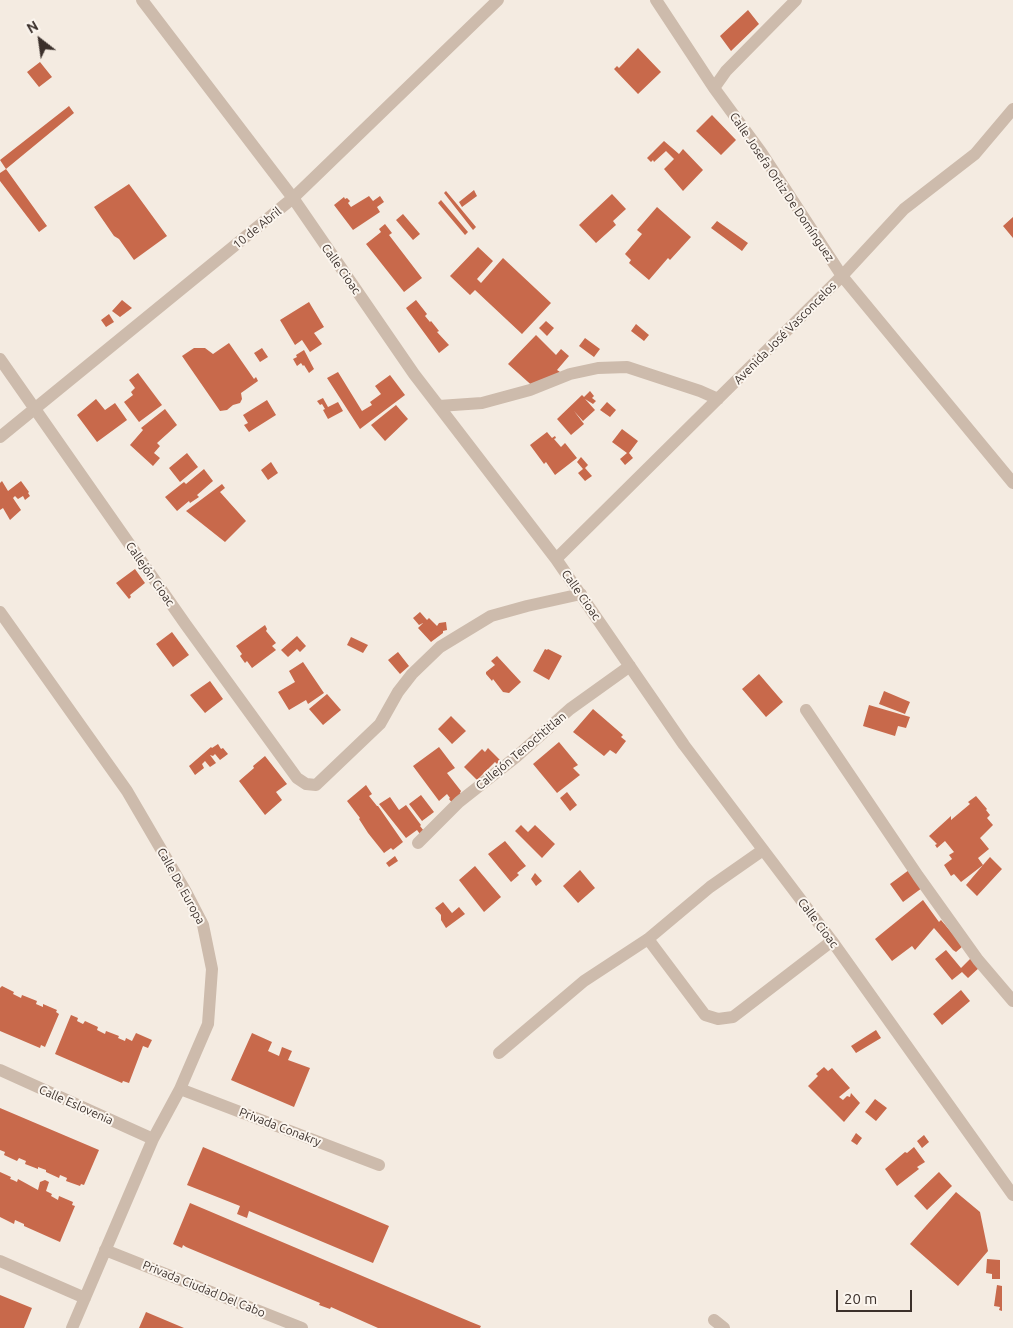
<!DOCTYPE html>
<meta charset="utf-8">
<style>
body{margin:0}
#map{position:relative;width:1013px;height:1328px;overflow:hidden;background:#f4ebe1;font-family:Ubuntu,sans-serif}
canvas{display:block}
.north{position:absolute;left:15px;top:15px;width:50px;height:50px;-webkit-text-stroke:4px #fbf5ee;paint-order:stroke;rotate:330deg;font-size:14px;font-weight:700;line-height:20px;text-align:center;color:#3b302b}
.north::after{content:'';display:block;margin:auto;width:18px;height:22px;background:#3b302b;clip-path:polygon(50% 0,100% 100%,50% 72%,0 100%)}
.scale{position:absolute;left:836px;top:1290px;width:76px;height:22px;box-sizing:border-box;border:2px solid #3b302b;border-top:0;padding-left:6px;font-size:15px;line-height:18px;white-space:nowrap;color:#3b302b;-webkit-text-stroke:4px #fbf5ee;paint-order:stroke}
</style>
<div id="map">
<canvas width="1013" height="1328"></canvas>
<div class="north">N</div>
<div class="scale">20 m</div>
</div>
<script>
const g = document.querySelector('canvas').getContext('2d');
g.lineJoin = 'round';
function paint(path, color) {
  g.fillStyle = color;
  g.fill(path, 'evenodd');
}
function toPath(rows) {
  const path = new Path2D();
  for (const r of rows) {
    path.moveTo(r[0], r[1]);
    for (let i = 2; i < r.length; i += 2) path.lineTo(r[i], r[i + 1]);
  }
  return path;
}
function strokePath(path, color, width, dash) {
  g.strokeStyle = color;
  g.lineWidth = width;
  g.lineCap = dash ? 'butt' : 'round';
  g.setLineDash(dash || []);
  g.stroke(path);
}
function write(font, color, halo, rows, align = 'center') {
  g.font = font + ' Ubuntu,sans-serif';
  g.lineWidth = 4;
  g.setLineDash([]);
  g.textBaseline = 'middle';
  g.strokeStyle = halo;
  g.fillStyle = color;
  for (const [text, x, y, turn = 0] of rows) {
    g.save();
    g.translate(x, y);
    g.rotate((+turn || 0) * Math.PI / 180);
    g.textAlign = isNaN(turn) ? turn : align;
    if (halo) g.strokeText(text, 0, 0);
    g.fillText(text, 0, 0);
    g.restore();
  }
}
const building = toPath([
 [748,10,759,24,731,51,720,36],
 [638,48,661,72,638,94,614,69,617,66,619,68],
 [40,62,52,77,39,87,27,72],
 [69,106,74,113,6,169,0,160],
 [712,115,736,140,721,155,696,131],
 [664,141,679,154,683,149,703,170,683,191,664,169,674,159,666,151,654,162,653,160,651,162,647,158],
 [6,169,47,226,39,232,0,181,0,173],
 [129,184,167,236,134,260,119,239,114,236,94,207],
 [474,190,477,196,462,207,459,202],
 [446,191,476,227,473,230,444,193],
 [612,194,626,209,613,221,616,225,596,243,579,225],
 [369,196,373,201,380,196,384,202,377,207,380,212,353,230,334,205,344,197,345,199,347,198,350,201,348,203,351,207],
 [441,200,468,232,465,235,438,203],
 [657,207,691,237,670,260,668,258,649,280,629,263,631,260,625,254,642,234,637,230],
 [403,214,420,234,413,240,396,220],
 [1013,217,1013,238,1003,226],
 [717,221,748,243,742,251,711,228],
 [385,224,392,233,389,235,422,278,404,292,366,244,381,232,379,229],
 [478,247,493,261,477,279,481,283,503,258,551,303,522,334,475,290,470,295,450,276],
 [122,300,132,308,120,317,112,311],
 [416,300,427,314,425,316,430,322,431,321,439,331,437,332,449,345,439,353,406,308],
 [309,302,324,327,314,333,322,344,310,352,302,340,295,345,280,320],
 [109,314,114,322,106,327,101,320],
 [546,321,554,328,547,336,539,328],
 [636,324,649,335,644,341,631,331],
 [536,335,556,355,561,349,569,356,557,370,560,372,537,390,508,364],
 [585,338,600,349,594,357,579,346],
 [229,343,254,379,256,377,258,381,241,393,242,399,240,403,233,405,227,410,220,411,182,356,194,348,205,348,213,354],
 [262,348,268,357,260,362,254,353],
 [304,350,314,369,309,373,304,365,303,366,301,363,297,366,293,359,297,357,296,355],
 [338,372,362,411,372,405,370,402,381,394,375,386,390,375,405,395,360,429,327,378],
 [138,373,162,405,139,422,124,402,133,395,131,392,135,388,129,380],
 [590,391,594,396,592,398,596,401,593,404,585,399,595,410,583,421,574,411,584,424,571,435,557,419,582,395,584,397],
 [323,398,328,407,338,402,343,411,328,419,323,410,325,409,322,404,320,405,317,401],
 [96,399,105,410,115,403,127,420,97,442,77,415],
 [267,400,276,415,249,432,244,425,248,423,243,415],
 [607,402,616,410,610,417,600,410],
 [396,405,408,419,385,441,371,425],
 [165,409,177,425,157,443,160,446,154,453,160,458,153,466,130,445,143,430,141,428],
 [622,429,638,441,629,453,633,458,625,465,620,459,627,453,612,442],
 [547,432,552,438,555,436,556,438,554,439,561,447,565,443,577,458,555,475,546,462,544,464,530,445],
 [187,453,198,467,180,482,169,468],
 [581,457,588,465,585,468,592,476,585,481,578,473,583,469,577,462],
 [271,462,278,473,268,480,261,470],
 [204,469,213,481,197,495,199,497,190,503,189,501,177,511,165,497,184,482,186,484],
 [2,481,8,491,21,481,29,492,28,493,30,496,25,500,23,496,18,499,15,496,13,498,21,510,10,520,3,508,0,510,0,483],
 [222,484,225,488,220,492,246,521,225,542,186,511],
 [135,569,145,583,130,595,131,597,129,599,116,583],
 [420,612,427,620,429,618,437,626,439,623,446,622,447,630,443,631,443,633,431,642,418,628,423,623,419,625,413,618],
 [265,625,267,629,266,631,276,643,272,646,276,650,252,668,247,661,245,663,240,656,242,654,236,646],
 [172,632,189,655,173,667,156,644],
 [297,636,306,646,300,652,297,649,288,657,281,650],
 [351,637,368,645,363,653,347,645],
 [545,649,547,650,548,649,562,656,549,680,533,671],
 [398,652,409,666,400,674,388,660],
 [497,656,521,682,509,693,503,692,493,679,492,681,486,674,486,672,495,665,491,661],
 [303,662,324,693,308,704,306,700,289,710,278,692,295,682,289,671],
 [759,674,783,702,766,717,742,689],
 [210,681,223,699,205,713,190,695],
 [884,691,910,702,905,714,879,704],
 [327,694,341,710,323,725,309,709],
 [869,705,910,717,906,728,898,726,895,736,863,726],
 [593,709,623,735,621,737,626,741,616,754,610,750,604,756,573,732],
 [451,716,466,731,452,744,438,729],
 [559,742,578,765,573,768,580,775,557,793,533,764],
 [218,744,221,749,223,748,228,754,220,760,215,754,213,756,210,755,216,763,210,767,205,761,202,764,204,768,195,775,189,766,211,747,212,748],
 [439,747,455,768,447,773,461,791,460,793,463,796,453,804,449,799,450,798,447,794,439,801,413,766],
 [488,748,500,760,497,764,495,762,477,780,464,767,482,749,485,752],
 [265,756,287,784,276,792,282,800,265,815,239,781,254,768,253,766],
 [366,785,372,794,369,796,377,806,378,806,403,842,393,850,391,848,384,853,368,833,359,819,360,818,347,801],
 [567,792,577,805,570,811,560,798],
 [421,795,434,812,422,821,409,804],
 [976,796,987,809,986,810,990,815,987,818,993,825,980,838,989,849,978,858,983,865,990,857,1002,869,977,896,966,885,983,865,961,882,954,874,951,876,944,865,952,859,949,855,954,852,945,841,937,848,935,845,937,844,929,836,951,816,951,820,970,804,968,802],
 [390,797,399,810,406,805,421,825,420,826,424,831,420,834,417,830,406,838,379,804],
 [521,825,528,832,535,825,555,844,542,858,515,831],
 [505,841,526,866,517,873,519,875,511,882,488,854],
 [395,856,398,861,389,867,386,863],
 [475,866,501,897,484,912,459,880],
 [580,870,595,888,578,903,563,886],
 [909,870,922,888,903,902,890,884],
 [535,873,542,881,536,886,531,879],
 [923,900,939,922,941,920,963,946,956,952,953,950,934,928,915,950,912,946,892,961,875,939],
 [443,902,452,913,459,907,465,914,446,928,441,920,441,915,435,908],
 [946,950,961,968,972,957,981,966,968,978,962,972,952,980,935,959],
 [2,986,14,992,13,994,21,998,22,995,37,1001,36,1004,43,1007,43,1004,57,1010,56,1012,59,1014,45,1047,41,1045,40,1048,0,1031,0,988],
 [961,990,970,1001,942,1025,933,1014],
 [71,1015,78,1018,77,1021,83,1024,85,1021,98,1027,97,1030,105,1034,106,1031,119,1036,118,1038,125,1041,126,1038,132,1041,136,1033,152,1040,148,1048,143,1046,129,1083,123,1081,122,1083,55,1054],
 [876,1030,881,1038,856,1053,851,1046],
 [252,1033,272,1042,268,1051,279,1056,282,1047,292,1051,288,1060,310,1068,294,1107,231,1080],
 [824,1067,828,1071,832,1068,850,1088,839,1097,843,1100,847,1096,850,1097,851,1093,860,1103,844,1122,808,1086,818,1076,816,1074],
 [875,1099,887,1108,876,1121,865,1112],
 [0,1108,99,1150,84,1185,81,1184,80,1186,66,1181,67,1178,60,1175,59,1178,46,1172,46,1170,38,1167,38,1169,25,1164,26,1161,19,1158,17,1161,4,1155,5,1152,0,1150],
 [856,1133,862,1138,857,1145,851,1141],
 [924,1135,929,1142,922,1148,917,1141],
 [203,1147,389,1226,373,1263,249,1211,247,1218,237,1214,240,1206,187,1185],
 [914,1147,925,1162,917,1167,919,1169,897,1186,885,1169,905,1152,907,1153],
 [0,1172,11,1177,10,1179,13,1180,17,1182,18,1179,38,1190,40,1182,45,1180,49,1182,46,1191,52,1194,51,1196,58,1200,59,1196,73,1202,72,1205,75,1206,60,1242,24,1226,24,1224,15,1220,14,1224,0,1217],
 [939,1172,952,1186,927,1210,914,1196],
 [956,1192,980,1212,988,1251,958,1286,910,1244],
 [190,1203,471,1322,481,1326,480,1328,378,1328,331,1307,330,1309,319,1305,320,1303,186,1247,183,1245,182,1248,173,1244],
 [987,1259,1000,1260,1000,1279,992,1279,992,1274,986,1273],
 [997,1285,1002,1286,1002,1311,999,1310,1000,1307,994,1306],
 [0,1295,32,1308,24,1328,0,1328],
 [146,1312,184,1328,139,1328]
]);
const minor = toPath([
 [142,0,293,198,414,374,556,559,684,745,832,941,1013,1195],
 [656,0,714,88,761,152,842,276,1013,483],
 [714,88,726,71,796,0],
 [0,359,186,625,297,778,306,784,316,785,380,724,398,692,412,674,440,647,491,616,527,606,581,594],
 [439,406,482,403,530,390,570,374,598,368,627,367,700,391,718,399],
 [0,437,293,198,498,0],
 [556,559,842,276,904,209,975,154,1013,109],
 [0,612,127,791,186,892,203,925,212,969,208,1024,180,1089,153,1139,72,1328],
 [806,710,918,876,978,960,1013,1001],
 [418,843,459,802,516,757,570,709,630,666],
 [648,939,705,1015,718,1019,733,1017,832,941],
 [499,1053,584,981,648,939,710,887,763,850],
 [0,1070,153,1139],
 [180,1089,379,1165],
 [105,1250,302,1328],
 [0,1261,85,1298],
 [714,1320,724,1328]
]);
const streetNames = [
 ["Calle Josefa Ortiz De Domínguez",782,187,56],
 ["10 de Abril",257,228,-39],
 ["Calle Cioac",341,269,55],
 ["Avenida José Vasconcelos",785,333,-45],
 ["Callejón Cioac",150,574,55],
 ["Calle Cioac",581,595,55],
 ["Callejón Tenochtitlan",521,751,-40],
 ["Calle De Europa",181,886,61],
 ["Calle Cioac",818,923,53],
 ["Calle Eslovenia",76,1105,24],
 ["Privada Conakry",280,1127,21],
 ["Privada Ciudad Del Cabo",204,1289,22]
];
paint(building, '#c8694b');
strokePath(minor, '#cdbbac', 12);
write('12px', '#3b302b', '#fbf5ee', streetNames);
</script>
